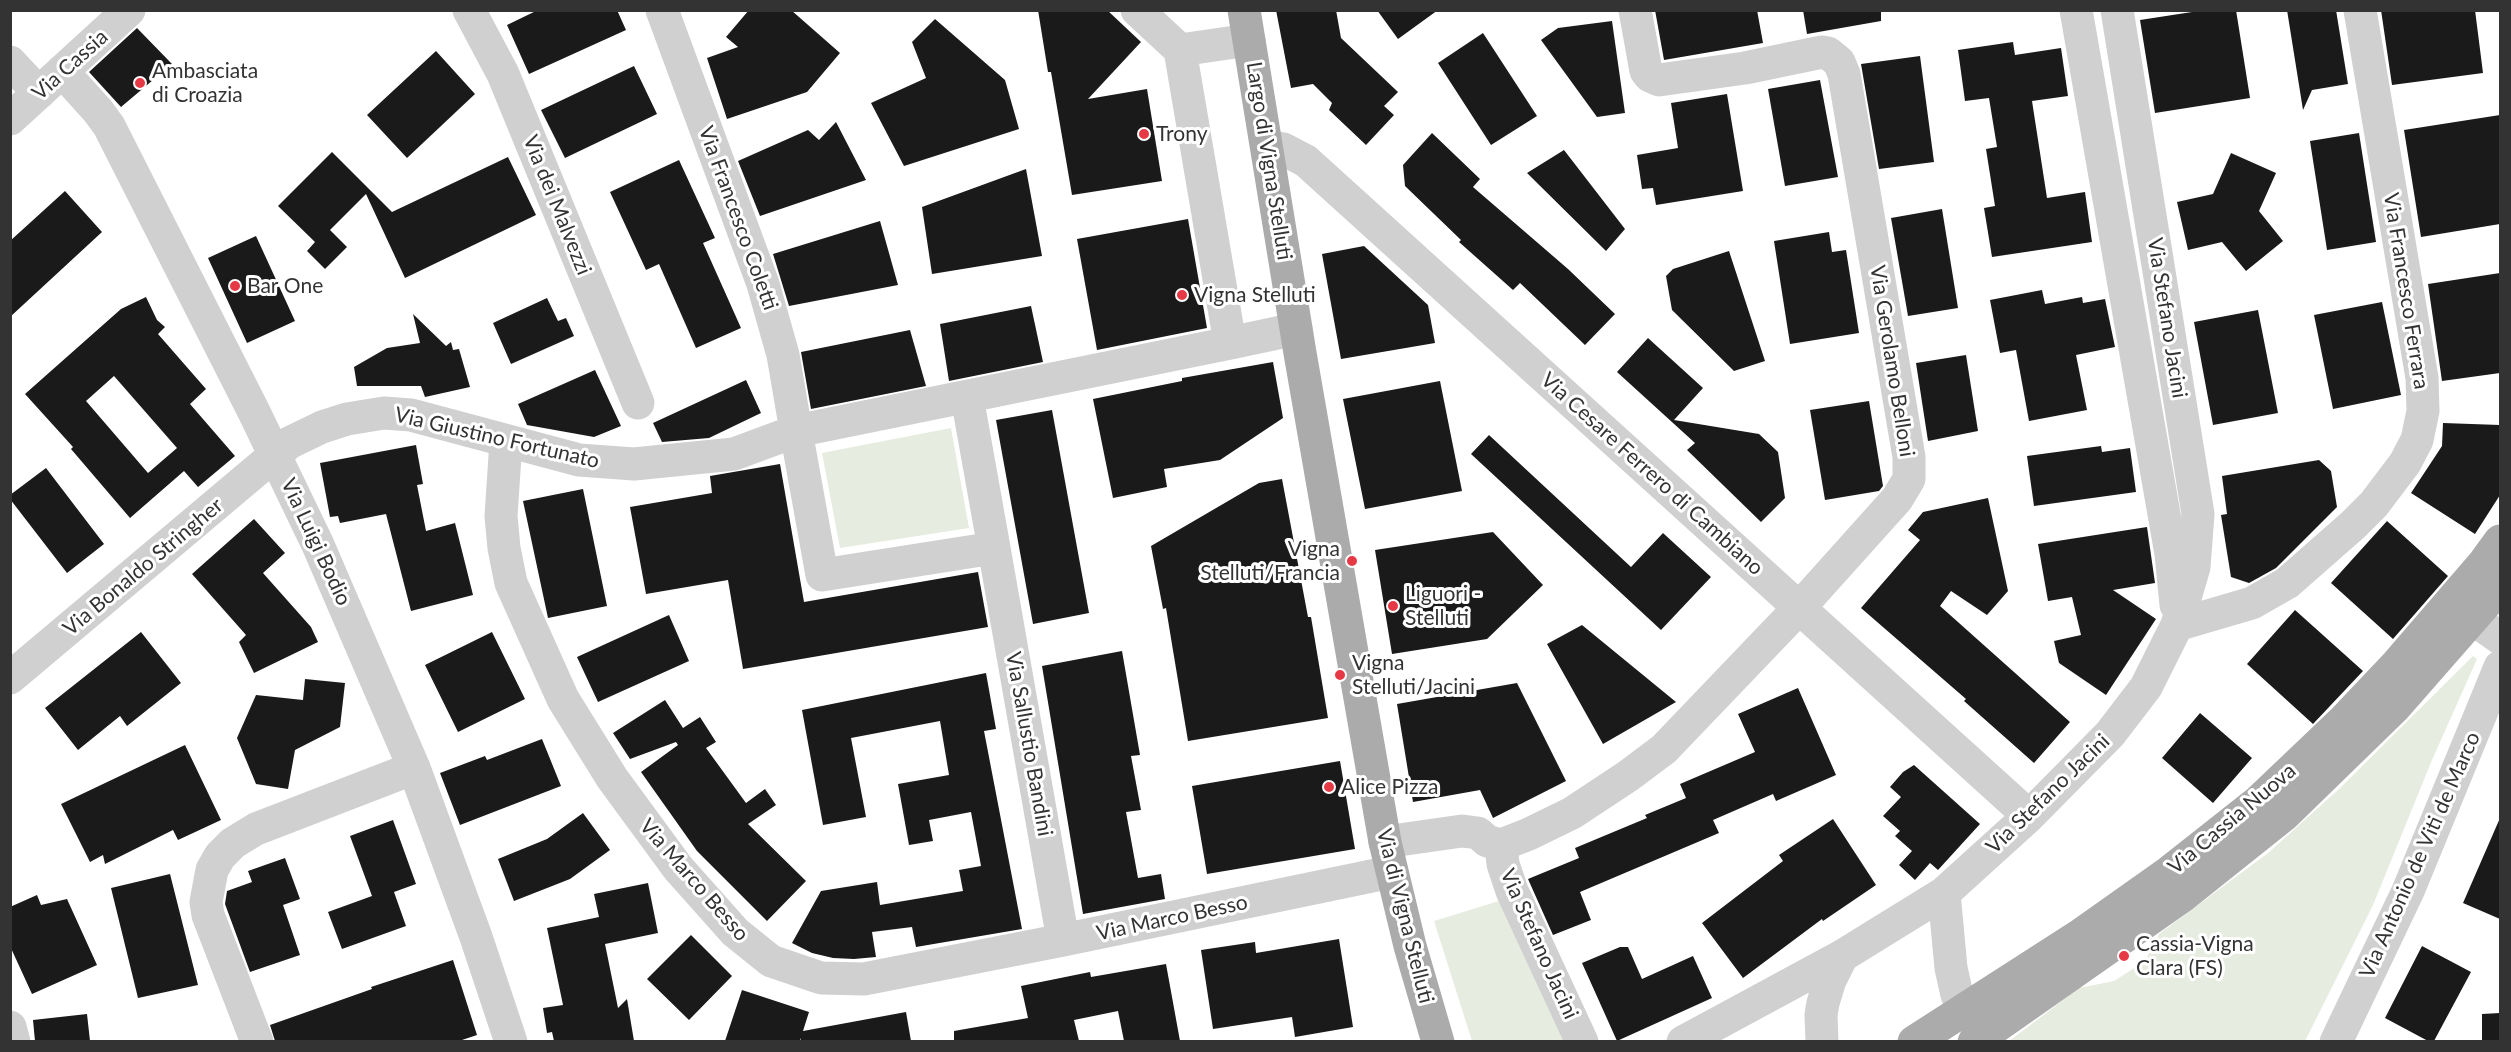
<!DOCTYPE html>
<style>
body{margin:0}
#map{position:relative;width:2511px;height:1052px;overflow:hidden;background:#fff;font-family:Lato,sans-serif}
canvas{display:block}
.frame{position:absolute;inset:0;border:12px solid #333;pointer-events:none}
</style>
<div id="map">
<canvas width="2511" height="1052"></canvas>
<div class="frame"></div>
</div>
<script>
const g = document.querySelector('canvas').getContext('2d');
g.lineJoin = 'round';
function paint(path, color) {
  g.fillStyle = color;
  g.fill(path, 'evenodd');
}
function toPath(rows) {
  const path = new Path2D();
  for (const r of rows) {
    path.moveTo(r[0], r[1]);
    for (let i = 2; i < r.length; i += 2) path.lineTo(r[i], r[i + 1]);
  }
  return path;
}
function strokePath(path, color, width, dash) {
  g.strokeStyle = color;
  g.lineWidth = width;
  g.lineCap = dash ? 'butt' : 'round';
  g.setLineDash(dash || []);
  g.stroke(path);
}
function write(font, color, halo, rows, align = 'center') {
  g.font = font + ' Lato,sans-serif';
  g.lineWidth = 6;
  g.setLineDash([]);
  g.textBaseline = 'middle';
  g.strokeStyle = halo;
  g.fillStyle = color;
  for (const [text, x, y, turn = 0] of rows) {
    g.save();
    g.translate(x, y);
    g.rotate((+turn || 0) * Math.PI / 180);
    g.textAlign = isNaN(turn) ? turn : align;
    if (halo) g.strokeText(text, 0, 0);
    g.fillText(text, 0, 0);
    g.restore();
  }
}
const green = toPath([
 [951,428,969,528,840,548,822,453],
 [2473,656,2477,659,2432,760,2373,905,2305,1041,2008,1042,2079,988,2114,981,2145,961,2159,934,2268,853,2338,790],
 [1499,901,1564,1041,1472,1041,1434,921]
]);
const building = toPath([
 [538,10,617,10,626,30,529,74,507,25],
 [749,10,791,10,840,53,807,92,727,119,707,58,738,47,726,37],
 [1038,10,1107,10,1141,42,1088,99,1147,89,1162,181,1072,195,1051,72,1048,72],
 [1276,10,1336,10,1341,38,1398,92,1384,106,1394,115,1366,145,1329,110,1332,103,1313,84,1291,88],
 [1377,10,1438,10,1398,39],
 [1655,10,1757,10,1763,43,1664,60],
 [1803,10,1881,10,1881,21,1807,34],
 [2205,10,2236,10,2250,98,2155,113,2140,20],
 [2287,10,2336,10,2348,84,2312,90,2303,110],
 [2381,10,2475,10,2483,73,2392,85],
 [935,19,1005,80,1019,129,904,166,871,103,926,78,912,42],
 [1612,21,1625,113,1597,117,1541,40,1558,28],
 [137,28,172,64,121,107,89,72],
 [1483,33,1537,116,1491,145,1438,63],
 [2013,42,2015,55,2061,48,2068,96,2032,101,2047,198,2085,192,2092,242,1992,257,1984,208,1995,206,1986,149,1997,147,1989,98,1965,101,1958,50],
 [436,51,475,94,407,158,367,115],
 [1920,56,1934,162,1879,169,1861,64],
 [634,66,657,114,565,158,541,110],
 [1820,80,1838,177,1785,186,1768,89],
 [1727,94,1743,191,1656,205,1653,188,1642,189,1637,155,1678,148,1671,103],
 [2500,115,2500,224,2421,237,2404,130],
 [836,122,866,180,760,216,738,161,808,130,819,140],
 [1432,133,1480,179,1473,187,1568,269,1615,314,1585,345,1520,283,1513,290,1459,242,1461,240,1405,186,1403,165],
 [2359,133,2376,242,2327,250,2310,141],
 [1564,150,1625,229,1606,251,1527,173],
 [332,152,392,212,508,157,536,215,405,278,366,194,330,230,347,247,325,269,307,251,315,242,278,206],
 [2231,153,2276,173,2259,211,2283,241,2246,271,2222,242,2188,250,2177,202,2213,194],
 [679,160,715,238,703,243,741,328,696,348,659,264,646,270,610,192],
 [1026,169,1042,256,932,274,922,207],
 [65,191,102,232,10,317,10,241],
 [1942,209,1958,308,1908,316,1891,218],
 [1188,219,1207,328,1097,350,1077,239],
 [880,221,898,285,789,306,773,254],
 [1829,232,1832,252,1846,250,1859,333,1790,344,1774,241],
 [256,236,295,321,247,343,208,258],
 [1364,246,1428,305,1435,343,1341,359,1322,254],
 [1729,251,1765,361,1734,371,1672,310,1666,276,1673,269],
 [2500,273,2500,373,2442,381,2428,284],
 [2042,290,2045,304,2082,297,2083,303,2105,299,2115,347,2076,355,2087,410,2029,421,2016,350,2000,353,1990,300],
 [146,297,157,320,165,327,158,334,206,389,190,404,235,456,198,487,184,471,130,518,71,449,73,447,25,394,121,309],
 [114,376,177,448,148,473,86,401],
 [547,298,558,321,566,318,574,336,511,364,493,323],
 [2382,302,2401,395,2333,409,2314,315],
 [1031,306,1043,362,949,381,940,324],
 [2258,310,2278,413,2213,425,2194,322],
 [413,314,446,346,451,342,453,350,459,349,470,387,425,397,421,386,357,386,354,367,387,348,420,343],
 [910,330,926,386,811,409,801,352],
 [1648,338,1703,388,1674,420,1759,434,1778,452,1785,498,1761,522,1687,450,1695,443,1617,372],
 [1966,355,1978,431,1928,441,1916,363],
 [1273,362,1283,418,1220,460,1164,469,1167,487,1113,498,1093,399,1182,381,1182,378],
 [595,370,621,426,594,437,527,425,518,404],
 [746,380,761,413,709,438,662,442,653,423],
 [1440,381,1462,491,1365,509,1343,399],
 [1869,401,1883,486,1879,491,1825,500,1810,410],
 [1052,410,1089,613,1033,624,996,420],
 [2443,423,2500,425,2500,495,2475,534,2411,493,2442,446],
 [1489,435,1631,567,1663,533,1711,577,1661,630,1471,454],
 [416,445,423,484,417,485,426,531,455,523,473,595,411,611,386,514,340,523,338,516,330,517,320,463],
 [2101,446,2102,452,2130,448,2136,492,2034,506,2027,456],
 [2319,460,2331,471,2337,507,2276,568,2249,583,2231,577,2221,515,2227,514,2222,476],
 [780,464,804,602,978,572,988,627,743,669,728,580,646,594,630,507,712,493,710,476],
 [46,468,104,544,67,573,10,499,10,495],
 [1282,479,1308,617,1311,617,1328,718,1188,741,1166,608,1163,609,1151,546,1259,483],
 [583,489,607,606,548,618,523,501],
 [1988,498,2008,591,1987,615,1951,591,1940,606,2070,722,2034,763,1964,701,1966,699,1861,608,1920,540,1908,530,1923,512],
 [254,519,285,553,263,573,311,627,318,642,254,673,239,642,246,635,192,574],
 [2387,521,2448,576,2393,639,2331,583],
 [2147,527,2155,583,2113,590,2156,619,2106,695,2059,663,2054,641,2081,635,2072,597,2048,601,2038,544],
 [1493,532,1543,585,1487,639,1392,654,1375,550],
 [2295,610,2363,671,2313,724,2247,664],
 [669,615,689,661,598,702,577,657],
 [1582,625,1676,702,1603,744,1547,644],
 [141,632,181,683,127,726,120,716,78,750,45,708],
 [492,632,525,699,458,732,425,665],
 [1122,651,1140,755,1131,756,1141,810,1126,812,1138,878,1161,874,1165,899,1083,914,1042,666],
 [986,673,996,729,984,731,1022,929,916,947,912,927,872,932,876,957,854,959,833,958,812,953,792,943,821,891,877,882,880,905,963,891,959,870,981,866,971,812,929,820,933,841,909,845,898,784,949,775,940,721,851,738,866,817,823,825,802,710],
 [305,679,345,683,340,727,295,750,288,789,256,784,237,738,256,695,303,700],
 [1517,683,1566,781,1493,818,1480,790,1413,802,1397,704],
 [1798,688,1836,775,1776,801,1773,794,1713,820,1719,833,1580,892,1591,920,1553,935,1528,879,1579,858,1575,848,1647,818,1645,815,1686,798,1680,784,1755,752,1738,714],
 [665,700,683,728,700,717,716,742,706,748,746,803,765,789,776,805,748,824,806,881,767,921,697,851,641,772,678,745,676,742,630,759,613,733],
 [2200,713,2252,758,2213,803,2162,758],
 [542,739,561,786,460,825,440,773,485,756,487,760],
 [185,745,221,820,178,840,173,830,105,864,103,855,90,862,61,804],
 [1340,761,1355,849,1207,874,1192,786],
 [1914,765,1980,824,1938,870,1930,863,1915,880,1899,865,1912,851,1895,836,1900,831,1883,816,1901,797,1890,787,1903,772],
 [583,813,610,850,570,879,514,901,498,859,547,839],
 [2500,818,2500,919,2463,903],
 [1833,819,1876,885,1823,921,1822,919,1743,978,1702,923,1783,861,1779,855],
 [393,820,416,884,394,892,406,926,342,949,328,912,372,896,350,836],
 [285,858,300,899,283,905,300,955,250,972,225,904,227,891,252,882,248,871],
 [170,874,198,985,138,998,111,888],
 [648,883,658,933,605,944,618,1008,627,999,634,1041,554,1041,552,1032,547,1033,543,1008,563,1005,547,928,599,917,594,894],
 [37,895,41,905,67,899,97,965,32,994,10,946,10,907],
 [691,935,732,976,689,1020,647,979],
 [1339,939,1353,1027,1295,1037,1292,1017,1213,1029,1201,950,1255,942,1256,953],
 [2422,946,2471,972,2434,1041,2428,1041,2385,1018],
 [1620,947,1628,947,1642,979,1693,956,1712,998,1617,1041,1582,963],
 [453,960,477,1035,459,1041,275,1041,270,1025,372,989,371,987],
 [1166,964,1180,1041,1124,1041,1118,1011,1074,1020,1079,1041,954,1041,954,1031,1028,1018,1021,986,1090,972,1091,977],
 [742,990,809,1012,803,1031,906,1012,911,1041,801,1041,801,1038,800,1041,725,1041],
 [2500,1013,2500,1041,2482,1041,2482,1014],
 [87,1014,90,1041,35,1041,33,1020]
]);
const minor = toPath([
 [469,10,503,74,638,403],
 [1137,10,1180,50],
 [2076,10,2171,554,2176,605],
 [1180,50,1230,343,1296,329],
 [1180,50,1249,40],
 [10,62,39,93],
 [62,71,98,111,109,126,254,412,318,545,414,768,476,937,511,1042],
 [10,119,129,10],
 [1267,146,1283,149,1306,161,2029,816],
 [967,397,994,548,822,575,796,431,1230,343],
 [506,441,501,516,504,548,511,583,563,699,612,778,678,868,735,932,771,961,821,978,864,979,1063,940,1391,872],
 [994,548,1063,940],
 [2473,619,2500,638],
 [2177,625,2252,603,2287,583,2353,525,2374,504,2405,463,2417,440,2423,411,2422,378,2360,10],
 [10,678,289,443,322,427,347,419,384,413,411,415,579,460,634,464,734,454,796,431,783,355,763,284,662,10],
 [1385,842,1462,831,1478,833,1487,841,1501,845],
 [1501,845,1529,834,1572,813,1628,776,1664,749,1800,607,1897,499,1909,479,1909,457,1844,74,1839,62,1828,53,1822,52,1745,68,1659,80,1650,76,1646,71,1635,10],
 [1501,845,1503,864,1512,891,1582,1042],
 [1944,893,1951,968,1957,995,1965,1010],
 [10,1027,14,1042],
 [257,1042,208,915,206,902,212,870,220,856,233,843,256,829,414,768],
 [1683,1042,1842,956,1944,893,2029,816,2110,734,2146,687,2177,625,2194,567,2198,514,2117,10],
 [1822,1042,1821,1015,1823,1003,1830,980,1842,956],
 [2336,1042,2408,891,2500,667]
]);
const major = toPath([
 [1244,10,1300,353,1385,842,1410,946,1438,1042],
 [1914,1042,2079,936,2168,873,2258,802,2342,722,2397,664,2484,563,2500,541],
 [1974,1042,2181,897,2285,814,2395,707,2500,587]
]);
const markers = [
 [140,83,6,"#e63946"],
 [1144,134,6,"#e63946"],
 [235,286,6,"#e63946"],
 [1182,295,6,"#e63946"],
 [1352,561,6,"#e63946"],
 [1393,606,6,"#e63946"],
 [1340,675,6,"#e63946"],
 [1329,787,6,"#e63946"],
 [2124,956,6,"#e63946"]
];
const streetNames = [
 ["Via Cassia",70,65,-42],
 ["Largo di Vigna Stelluti",1269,161,81],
 ["Via dei Malvezzi",557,205,68],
 ["Via Francesco Coletti",738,218,70],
 ["Via Francesco Ferrara",2406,291,81],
 ["Via Stefano Jacini",2167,318,81],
 ["Via Gerolamo Belloni",1892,361,81],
 ["Via Giustino Fortunato",497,438,13],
 ["Via Cesare Ferrero di Cambiano",1652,474,42],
 ["Via Luigi Bodio",316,542,65],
 ["Via Bonaldo Stringher",143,567,-40],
 ["Via Sallustio Bandini",1029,744,80],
 ["Via Stefano Jacini",2048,794,-44],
 ["Via Cassia Nuova",2232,819,-40],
 ["Via Antonio de Viti de Marco",2420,855,-66],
 ["Via Marco Besso",694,880,49],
 ["Via di Vigna Stelluti",1405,916,76],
 ["Via Marco Besso",1172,918,-12],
 ["Via Stefano Jacini",1539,944,66]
];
const poiNames = [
 ["Ambasciata",152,71],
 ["di Croazia",152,95],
 ["Trony",1156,134],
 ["Bar One",247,286],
 ["Vigna Stelluti",1194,295],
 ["Vigna",1340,549,"right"],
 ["Stelluti/Francia",1340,573,"right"],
 ["Liguori -",1405,594],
 ["Stelluti",1405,618],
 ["Vigna",1352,663],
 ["Stelluti/Jacini",1352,687],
 ["Alice Pizza",1341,787],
 ["Cassia-Vigna",2136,944],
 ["Clara (FS)",2136,968]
];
paint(green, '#e6ecdf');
paint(building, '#1a1a1a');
strokePath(minor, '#d0d0d0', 33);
strokePath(major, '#ababab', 33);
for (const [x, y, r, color] of markers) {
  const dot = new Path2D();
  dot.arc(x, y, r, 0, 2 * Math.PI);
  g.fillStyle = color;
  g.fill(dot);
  strokePath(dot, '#fff', 2);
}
write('21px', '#333', '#fff', streetNames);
write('21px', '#333', '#fff', poiNames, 'left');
</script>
